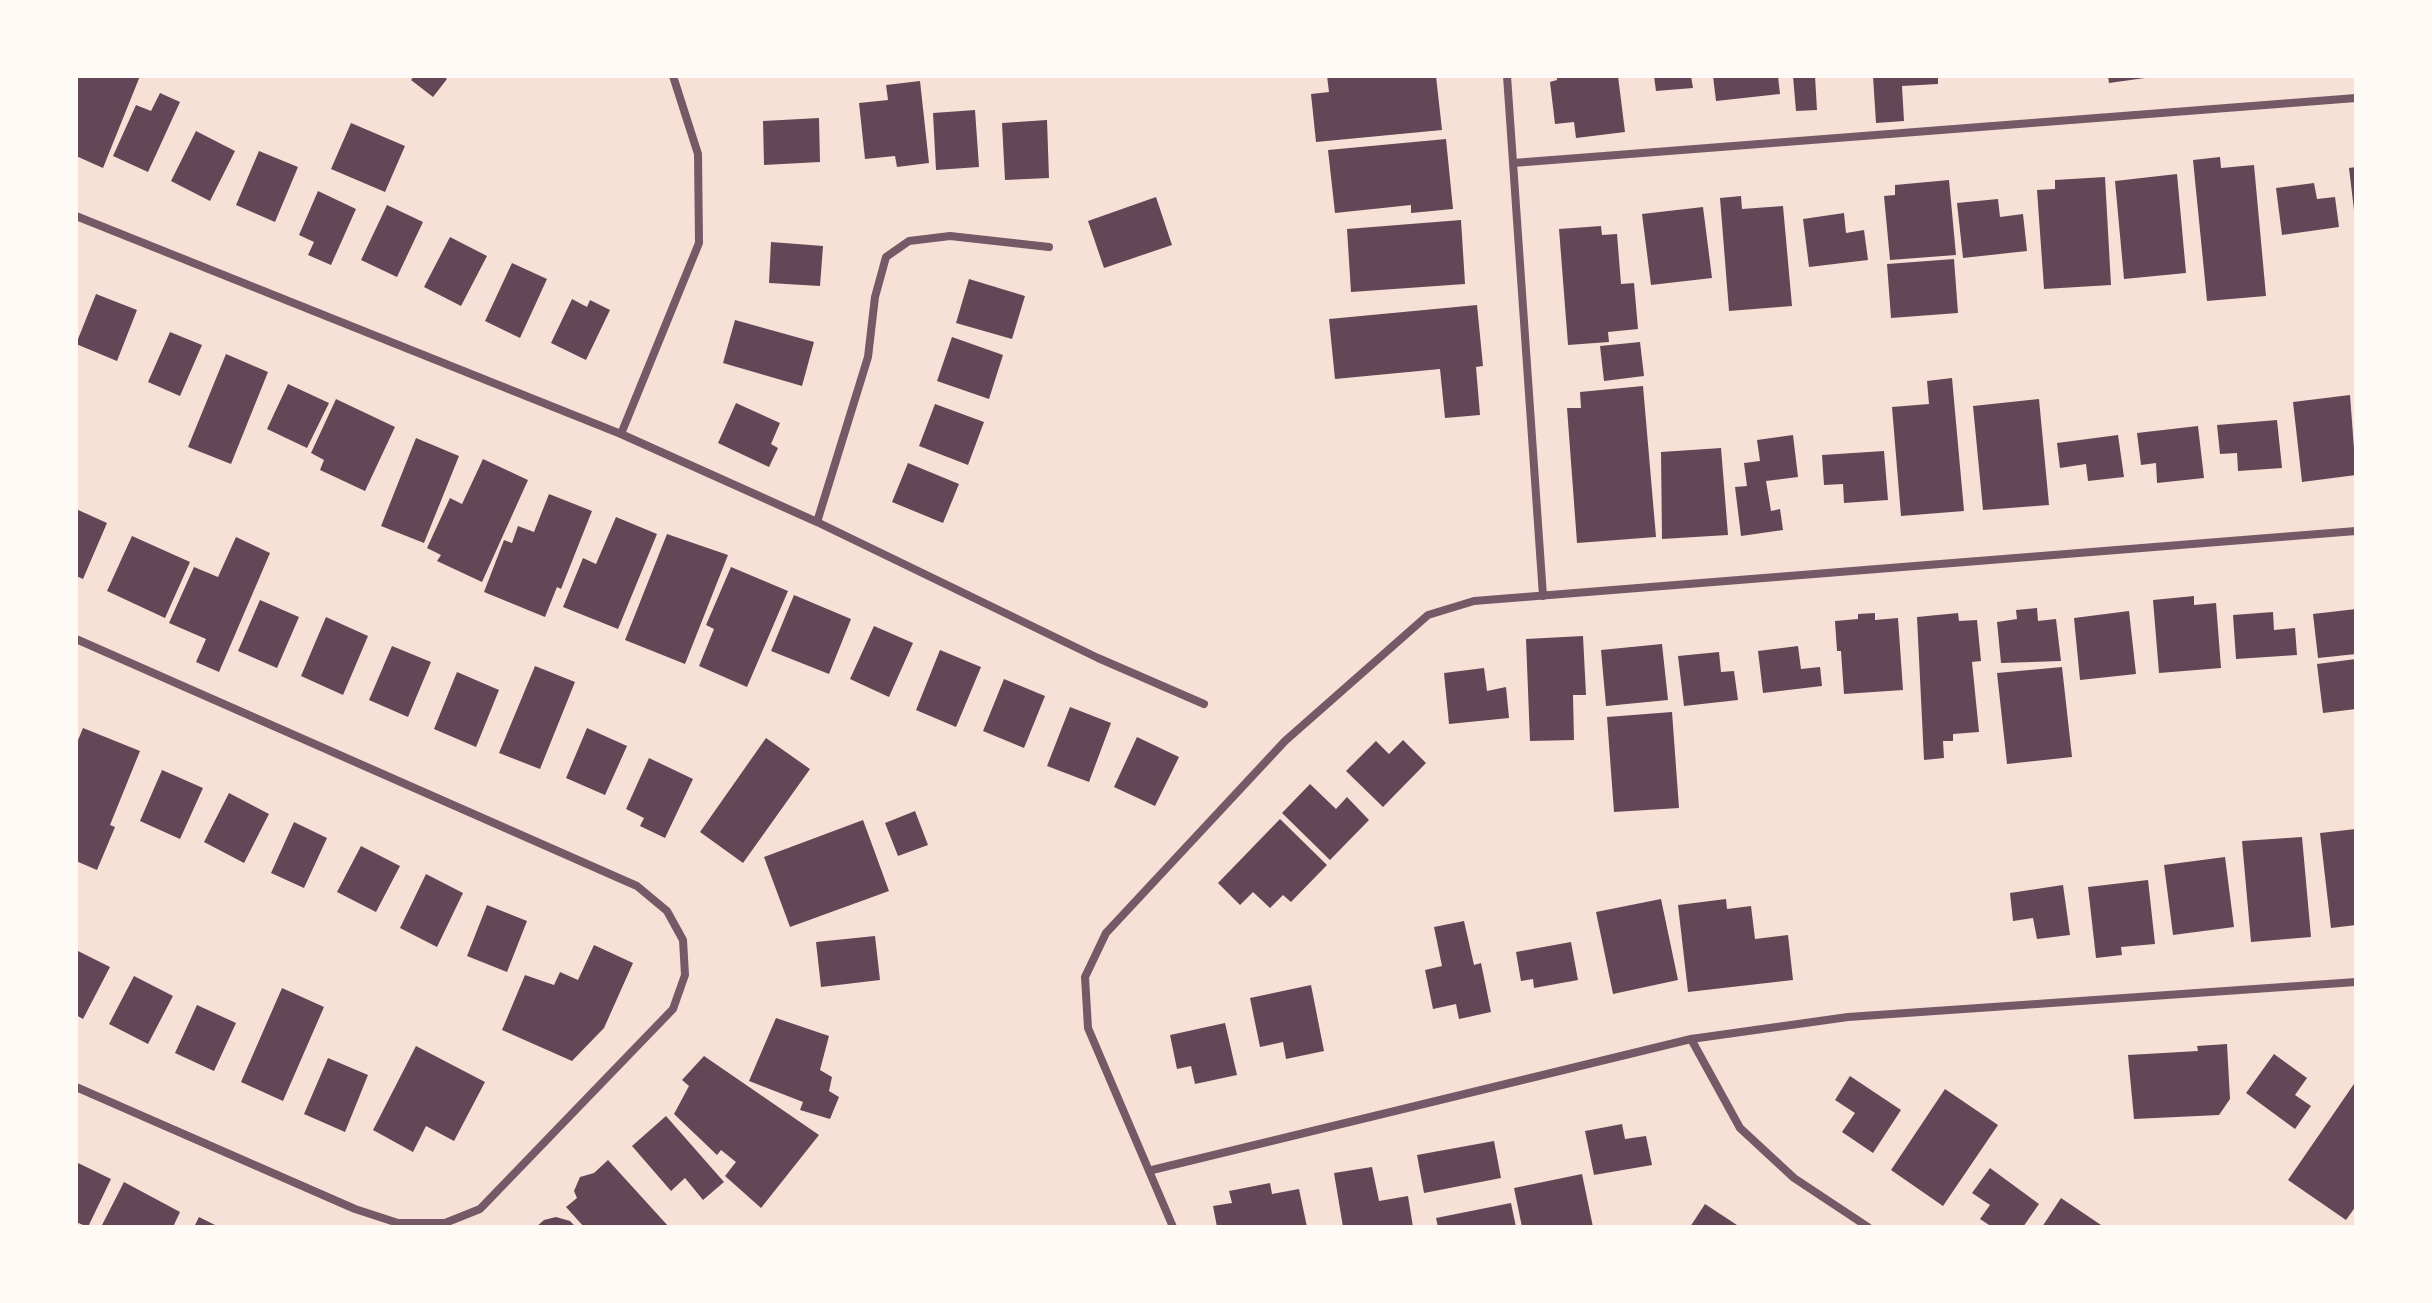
<!DOCTYPE html>
<style>
body{margin:0}
#map{position:relative;width:2432px;height:1303px;overflow:hidden;background:#f7e1d7;font-family:"Public Sans",sans-serif}
canvas{display:block}
.frame{position:absolute;inset:0;border:78px solid #fffaf5;pointer-events:none}
</style>
<div id="map">
<canvas width="2432" height="1303"></canvas>
<div class="frame"></div>
</div>
<script>
const g = document.querySelector('canvas').getContext('2d');
g.lineJoin = 'round';
function paint(path, color) {
  g.fillStyle = color;
  g.fill(path, 'evenodd');
}
function toPath(rows) {
  const path = new Path2D();
  for (const r of rows) {
    path.moveTo(r[0], r[1]);
    for (let i = 2; i < r.length; i += 2) path.lineTo(r[i], r[i + 1]);
  }
  return path;
}
function strokePath(path, color, width, dash) {
  g.strokeStyle = color;
  g.lineWidth = width;
  g.lineCap = dash ? 'butt' : 'round';
  g.setLineDash(dash || []);
  g.stroke(path);
}
const building = toPath([
 [76,76,140,76,103,168,76,156],
 [414,76,443,76,447,79,433,97,411,80],
 [1327,76,1436,76,1442,130,1316,142,1311,94,1329,92],
 [1557,76,1618,76,1625,132,1576,138,1574,122,1555,124,1550,82,1557,80],
 [1654,76,1691,76,1693,88,1656,91],
 [1713,76,1778,76,1780,94,1716,101],
 [1793,76,1815,76,1817,110,1796,111],
 [1873,76,1938,76,1938,84,1902,86,1904,121,1876,123],
 [2108,76,2145,76,2145,78,2109,83],
 [920,81,929,163,897,167,895,156,865,159,859,103,888,100,886,85],
 [160,93,180,102,148,172,113,156,136,105,151,111],
 [975,110,979,167,936,170,933,113],
 [819,118,820,162,764,165,763,121],
 [1047,120,1049,178,1005,180,1002,123],
 [351,123,405,146,385,192,331,169],
 [196,131,235,151,210,201,171,181],
 [1446,139,1453,209,1411,213,1411,205,1335,213,1328,150],
 [259,151,298,167,275,222,236,205],
 [2220,157,2221,168,2254,165,2266,296,2207,301,2193,160],
 [2356,167,2356,210,2354,210,2349,168],
 [2177,174,2186,273,2124,279,2115,181],
 [2105,177,2111,285,2044,289,2037,190,2055,189,2055,180],
 [1949,180,1956,255,1890,260,1884,196,1895,195,1895,185],
 [2314,183,2317,199,2335,197,2339,227,2282,235,2276,188],
 [318,191,356,209,331,265,308,255,314,242,299,235],
 [1741,196,1742,209,1783,206,1792,306,1729,311,1720,198],
 [1156,197,1172,245,1104,268,1088,221],
 [1998,199,2000,217,2023,214,2027,251,1963,258,1957,203],
 [387,205,423,222,397,277,361,260],
 [1703,207,1712,278,1651,285,1642,214],
 [1844,213,1846,233,1864,230,1868,260,1809,267,1803,219],
 [1461,220,1465,284,1351,292,1347,229],
 [1601,226,1602,235,1617,234,1621,284,1634,283,1638,329,1608,332,1609,342,1568,345,1559,229],
 [450,237,487,256,461,306,424,287],
 [771,242,823,246,820,286,769,283],
 [1954,259,1958,313,1891,318,1887,264],
 [512,263,547,279,520,338,485,321],
 [969,279,1025,296,1012,339,956,323],
 [96,294,137,310,117,361,76,344],
 [572,299,587,307,590,300,610,310,586,360,551,343],
 [1477,305,1483,366,1476,367,1480,415,1445,418,1440,369,1335,379,1329,319],
 [735,320,814,342,802,386,723,363],
 [170,332,202,345,180,396,148,382],
 [952,337,1003,355,989,399,937,381],
 [1640,342,1644,376,1604,381,1600,346],
 [226,354,268,372,231,464,188,447],
 [1952,378,1964,511,1901,516,1892,407,1929,404,1927,381],
 [288,384,329,403,307,448,267,429],
 [1643,386,1656,537,1577,543,1567,408,1581,408,1580,392],
 [2350,395,2356,475,2302,482,2293,402],
 [336,399,395,427,365,491,320,470,324,460,311,453],
 [2039,399,2049,505,1983,510,1973,406],
 [736,403,780,423,771,444,778,448,769,467,718,443],
 [935,404,984,422,968,465,919,446],
 [2277,420,2282,468,2238,471,2237,453,2220,454,2217,425],
 [2198,426,2204,478,2157,483,2156,463,2141,465,2137,433],
 [1793,435,1798,477,1766,481,1771,511,1780,509,1783,530,1741,536,1735,487,1747,486,1744,463,1760,461,1757,440],
 [2118,435,2124,477,2088,481,2086,464,2060,468,2057,443],
 [416,438,459,456,424,543,381,526],
 [1721,448,1728,535,1662,539,1661,452],
 [1884,451,1888,500,1844,503,1843,484,1824,485,1822,455],
 [483,459,528,480,482,582,437,561,441,555,427,548,450,498,462,504],
 [908,463,959,484,943,523,892,502],
 [549,494,592,511,561,589,557,587,545,617,484,592,504,540,512,543,518,526,534,532],
 [76,509,107,523,83,579,76,576],
 [616,517,657,534,618,629,563,607,583,558,596,564],
 [667,534,728,555,685,664,625,640],
 [132,536,190,562,165,618,107,591],
 [236,537,270,553,219,672,196,662,206,639,169,623,194,567,218,577],
 [731,567,788,591,747,687,699,666,714,629,706,625],
 [794,595,851,619,829,674,771,651],
 [2194,596,2194,605,2216,603,2221,668,2159,673,2153,600],
 [260,600,299,617,277,668,238,651],
 [2037,608,2038,621,2056,619,2061,661,2001,663,1997,622,2017,619,2016,610],
 [2356,609,2356,654,2318,658,2313,614],
 [2129,611,2136,674,2080,680,2074,618],
 [2273,612,2274,630,2295,628,2297,655,2236,659,2233,615],
 [1875,613,1875,620,1898,618,1903,690,1844,694,1841,651,1837,651,1835,621,1858,619,1858,614],
 [1958,613,1959,621,1977,620,1981,661,1972,662,1979,732,1953,734,1953,741,1943,741,1944,758,1924,760,1917,617],
 [326,617,368,636,343,695,301,676],
 [874,626,913,643,889,697,850,679],
 [1583,636,1586,695,1573,695,1574,740,1530,741,1526,639],
 [1662,644,1668,700,1606,706,1601,650],
 [392,646,431,662,408,717,369,700],
 [1798,646,1801,669,1820,667,1822,686,1763,693,1758,651],
 [940,650,981,667,956,727,916,710],
 [1719,652,1721,672,1734,671,1738,700,1684,706,1678,656],
 [2356,659,2356,709,2323,713,2317,664],
 [535,666,575,682,540,769,499,753],
 [2062,667,2072,757,2007,764,1997,673],
 [1484,668,1487,691,1506,687,1509,718,1449,724,1444,673],
 [457,672,499,690,476,747,434,729],
 [1004,679,1045,696,1024,748,983,731],
 [1070,707,1111,723,1089,782,1047,766],
 [1672,712,1679,808,1614,812,1607,717],
 [83,728,140,751,110,825,115,827,97,870,76,861,76,745],
 [587,728,627,746,605,795,566,778],
 [1137,737,1179,757,1155,806,1114,787],
 [766,738,810,769,743,863,700,832],
 [1403,740,1426,763,1383,807,1346,771,1376,741,1389,754],
 [649,758,693,779,665,838,640,826,644,818,626,809],
 [162,770,203,788,180,839,140,821],
 [1310,784,1336,809,1347,797,1369,820,1330,860,1282,813],
 [229,793,269,814,244,863,204,842],
 [915,811,928,845,898,856,885,823],
 [1280,819,1327,865,1291,902,1283,895,1270,908,1253,892,1240,905,1218,883],
 [863,820,889,891,790,927,764,857],
 [294,822,327,838,304,888,271,873],
 [2356,829,2356,925,2331,928,2320,833],
 [2302,837,2311,937,2251,942,2242,841],
 [361,846,400,866,376,912,337,892],
 [2225,857,2234,927,2173,935,2164,865],
 [426,874,463,893,437,947,400,928],
 [2148,880,2155,944,2121,947,2122,955,2096,958,2088,887],
 [2063,885,2070,935,2037,939,2033,918,2013,921,2010,893],
 [1661,899,1678,980,1613,994,1596,912],
 [1726,899,1727,909,1751,906,1755,939,1788,935,1793,980,1688,992,1678,905],
 [487,905,527,921,507,972,467,956],
 [1464,921,1474,965,1481,963,1491,1012,1459,1019,1456,1004,1433,1009,1425,970,1442,966,1434,927],
 [875,936,880,980,821,987,816,942],
 [1571,942,1578,980,1534,988,1533,979,1521,981,1516,952],
 [594,945,633,963,604,1028,572,1061,502,1030,525,975,554,985,560,972,578,980],
 [76,950,110,967,83,1019,76,1015],
 [134,976,173,996,148,1044,109,1024],
 [1311,985,1324,1051,1286,1059,1283,1042,1260,1047,1250,998],
 [282,988,324,1007,283,1101,241,1082],
 [197,1005,236,1023,214,1071,175,1053],
 [776,1018,829,1036,820,1070,832,1077,829,1091,839,1097,830,1119,800,1110,803,1102,749,1081],
 [1225,1023,1237,1075,1195,1084,1191,1066,1177,1069,1170,1035],
 [2227,1044,2230,1099,2219,1115,2134,1119,2128,1055,2198,1051,2197,1046],
 [416,1046,485,1082,454,1141,426,1126,413,1152,373,1130],
 [2274,1054,2307,1078,2295,1095,2311,1106,2295,1129,2246,1093],
 [704,1056,819,1135,761,1208,725,1176,736,1162,721,1150,717,1155,674,1114,689,1086,682,1080],
 [328,1058,368,1075,345,1132,304,1114],
 [1850,1076,1901,1110,1873,1153,1842,1132,1855,1113,1835,1100],
 [2356,1081,2356,1206,2346,1220,2288,1180],
 [1945,1089,1998,1125,1943,1206,1891,1170],
 [666,1116,724,1182,703,1200,685,1178,671,1191,632,1146],
 [1622,1124,1625,1139,1646,1136,1652,1165,1594,1175,1585,1131],
 [1494,1141,1501,1178,1424,1193,1417,1155],
 [608,1160,669,1227,584,1227,566,1207,577,1198,574,1191,580,1177,594,1173],
 [76,1162,111,1179,88,1227,76,1222],
 [1372,1167,1379,1201,1408,1196,1413,1227,1343,1227,1334,1173],
 [1990,1168,2039,1204,2023,1227,1992,1227,1980,1219,1990,1205,1972,1193],
 [1582,1174,1593,1227,1522,1227,1514,1188],
 [124,1182,180,1212,173,1227,101,1227],
 [1270,1183,1272,1194,1299,1189,1307,1227,1217,1227,1213,1206,1232,1203,1229,1191],
 [2061,1198,2104,1227,2042,1227],
 [1511,1203,1516,1227,1438,1227,1436,1218],
 [1705,1204,1740,1227,1690,1227],
 [199,1217,219,1227,194,1227],
 [556,1217,570,1221,576,1227,536,1227,544,1220]
]);
const minor = toPath([
 [1507,76,1543,596],
 [1513,163,2356,98],
 [76,216,621,434,817,522,1098,658,1204,704],
 [621,434,699,243,698,154,673,76],
 [817,522,868,357,875,297,886,257,909,241,950,236,1049,247],
 [76,639,637,886,667,911,683,940,685,975,673,1009,480,1209,445,1223,398,1223,355,1209,76,1087],
 [1691,1039,1740,1128,1794,1178,1868,1227],
 [1152,1170,1691,1039,1848,1017,2356,982],
 [1173,1227,1088,1028,1085,977,1106,933,1285,741,1428,615,1474,601,2356,531]
]);
paint(building, '#644757');
strokePath(minor, '#755966', 8);
</script>
